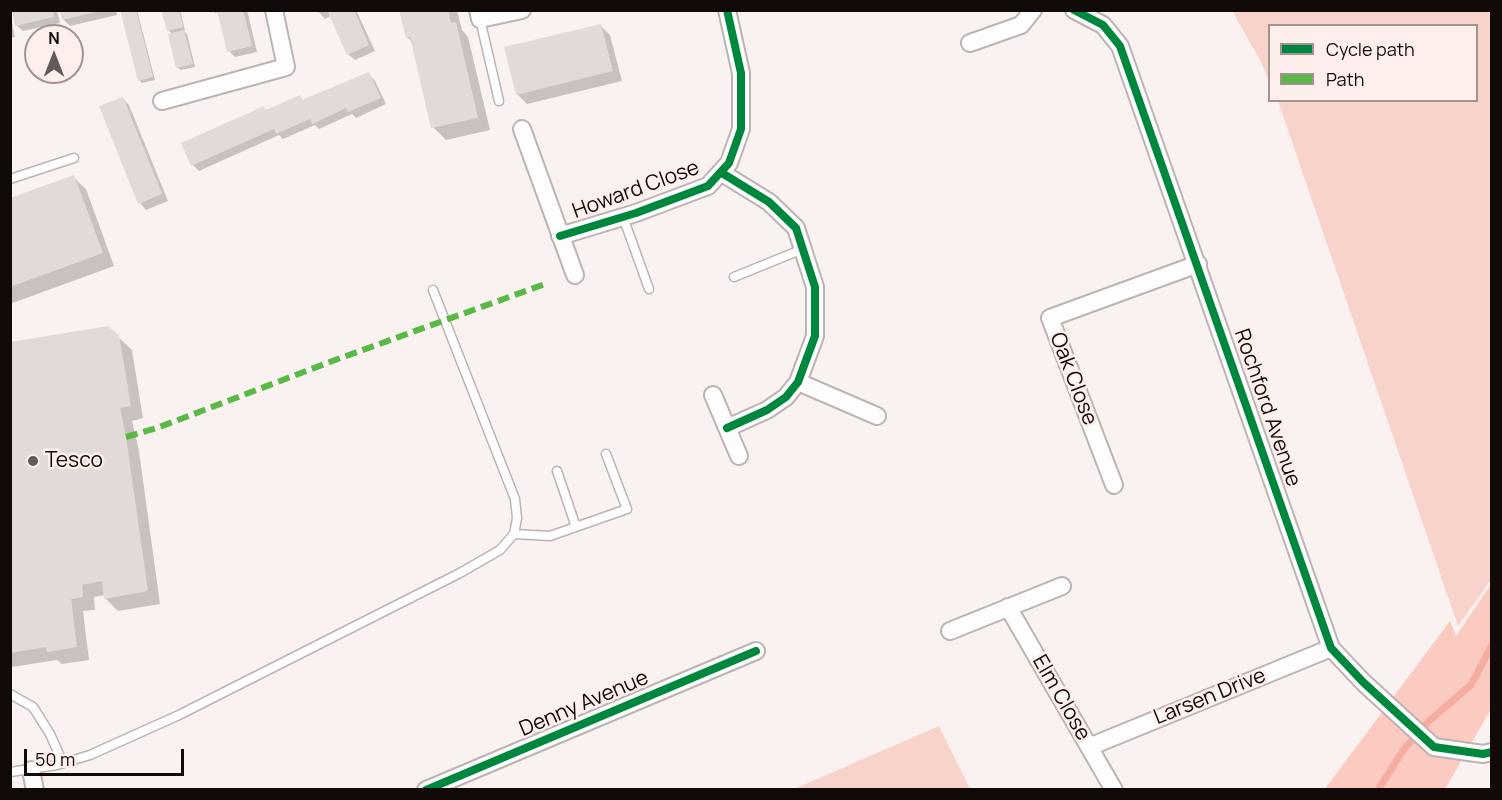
<!DOCTYPE html>
<style>
body{margin:0}
#map{position:relative;width:1502px;height:800px;overflow:hidden;background:#faf2f0;font-family:Manrope,sans-serif}
canvas{display:block}
.frame{position:absolute;inset:0;border:12px solid #120a08;pointer-events:none}
.legend{position:absolute;left:1268px;top:24px;width:210px;height:78px;box-sizing:border-box;background:#feefec;border:2px solid #a09391;margin:0;padding:8px 10px;list-style:none;font-size:18px;color:#120a08}
.legend li{display:flex;align-items:center;gap:12px;height:30px}
.legend b{width:30px;border:2px solid #a09391}
.north{position:absolute;left:24px;top:24px;width:60px;height:60px;box-sizing:border-box;background:#feefec;border:2px solid #a09391;border-radius:50%;rotate:0deg;font-size:16px;font-weight:700;line-height:24px;text-align:center;color:#120a08}
.north::after{content:'';display:block;margin:auto;width:21px;height:27px;background:#635b59;clip-path:polygon(50% 0,100% 100%,50% 72%,0 100%)}
.scale{position:absolute;left:24px;top:749px;width:160px;height:27px;box-sizing:border-box;border:3px solid #120a08;border-top:0;padding-left:8px;font-size:18px;line-height:21px;white-space:nowrap;color:#120a08;-webkit-text-stroke:4px #feefec;paint-order:stroke}
</style>
<div id="map">
<canvas width="1502" height="800"></canvas>
<div class="frame"></div>
<ul class="legend">
<li><b style="height:8px;background:#00873e"></b>Cycle path</li>
<li><b style="height:8px;background:#58b947"></b>Path</li>
</ul>
<div class="north">N</div>
<div class="scale">50 m</div>
</div>
<script>
const g = document.querySelector('canvas').getContext('2d');
g.lineJoin = 'round';
function paint(path, color) {
  g.fillStyle = color;
  g.fill(path, 'evenodd');
}
function toPath(rows) {
  const path = new Path2D();
  for (const r of rows) {
    path.moveTo(r[0], r[1]);
    for (let i = 2; i < r.length; i += 2) path.lineTo(r[i], r[i + 1]);
  }
  return path;
}
function strokePath(path, color, width, dash) {
  g.strokeStyle = color;
  g.lineWidth = width;
  g.lineCap = dash ? 'butt' : 'round';
  g.setLineDash(dash || []);
  g.stroke(path);
}
function write(font, color, halo, rows, align = 'center') {
  g.font = font + ' Manrope,sans-serif';
  g.lineWidth = 5;
  g.setLineDash([]);
  g.textBaseline = 'middle';
  g.strokeStyle = halo;
  g.fillStyle = color;
  for (const [text, x, y, turn = 0] of rows) {
    g.save();
    g.translate(x, y);
    g.rotate((+turn || 0) * Math.PI / 180);
    g.textAlign = isNaN(turn) ? turn : align;
    if (halo) g.strokeText(text, 0, 0);
    g.fillText(text, 0, 0);
    g.restore();
  }
}
const green = toPath([
 [1233,11,1491,11,1491,580,1458,626,1278,101,1476,100,1476,26,1270,26,1269,81,1260,60,1237,20],
 [939,726,970,789,793,789,794,789]
]);
const forest = toPath([
 [1491,584,1491,709,1445,789,1324,790,1450,621,1456,636]
]);
const shadow = toPath([
 [13,10,57,10,60,23,23,31,16,25],
 [61,10,116,10,117,15,70,26,63,19],
 [121,10,137,10,155,80,142,83,139,80],
 [163,10,180,10,185,30,183,30,187,34,195,67,181,70,178,68,169,35,172,34,168,30],
 [212,10,247,10,257,52,235,57,229,51,219,12,215,13],
 [317,10,356,10,375,51,355,60,348,54,331,16,325,19],
 [401,10,457,10,462,30,468,37,490,130,446,140,433,127,414,44,407,37],
 [10,13,15,37,10,38],
 [600,25,610,35,622,81,527,104,517,94],
 [369,74,375,81,386,104,356,118,352,114,319,129,315,125,283,139,279,135,199,171,193,165,264,108,267,111,300,97,304,101],
 [122,98,129,105,168,201,146,210,140,203],
 [73,177,86,189,114,266,10,304,10,200],
 [118,337,132,350,143,418,132,421,139,451,160,604,118,611,105,598,105,595,94,597,95,610,83,611,89,660,62,664,57,660,12,667,10,665,10,343]
]);
const stream = toPath([
 [1378,790,1404,749,1429,721,1471,685,1492,645]
]);
const building = toPath([
 [12,10,53,10,54,17,15,26],
 [60,10,99,10,100,11,62,20],
 [120,10,136,10,153,77,138,81],
 [161,10,179,10,183,27,167,31],
 [217,10,243,10,252,46,227,52],
 [327,10,354,10,369,45,347,55],
 [399,10,448,10,451,23,456,22,478,118,431,128,410,37,406,38],
 [601,24,613,71,516,95,504,47],
 [184,30,193,64,176,68,168,34],
 [369,72,381,98,348,112,346,108,312,124,310,119,276,134,274,129,191,166,181,143,264,106,266,110,300,95,302,100],
 [123,97,162,194,138,204,99,106],
 [74,175,103,253,10,287,10,198],
 [108,326,119,335,131,406,120,408,126,437,148,591,104,599,102,581,82,585,83,597,71,599,77,647,47,652,46,647,10,653,10,342]
]);
const service = toPath([
 [480,19,499,101],
 [10,179,74,158],
 [623,217,649,289],
 [734,277,803,249],
 [557,471,576,527],
 [514,534,550,536,627,509,606,454],
 [10,694,33,707,50,734,63,763],
 [10,772,57,765,90,755,179,715,460,573,500,550,514,534,517,518,515,499,433,290]
]);
const minor = toPath([
 [478,10,480,19,522,10],
 [1074,10,1103,25,1120,46,1331,648,1363,682,1434,747,1483,754,1492,752],
 [970,43,1021,25,1033,10],
 [162,101,286,67,274,10],
 [522,129,575,275],
 [722,173,769,202,796,228,815,287,815,336,798,382,786,397,767,410,727,428],
 [560,236,636,213,708,186,729,163,741,129,741,73,727,10],
 [798,382,877,416],
 [713,395,739,456],
 [1114,485,1050,318,1198,264],
 [1008,607,1114,790],
 [950,631,1062,586],
 [1089,747,1331,648],
 [31,770,35,790],
 [426,790,756,651]
]);
const quiet = toPath([
 [126,437,157,428,335,360,545,284]
]);
const cycleway = toPath([
 [1074,10,1103,25,1120,46,1331,648,1363,682,1434,747,1483,754,1492,752],
 [722,173,769,202,796,228,815,287,815,336,798,382,786,397,767,410,727,428],
 [560,236,636,213,708,186,729,163,741,129,741,73,727,10],
 [426,790,756,651]
]);
const markers = [
 [33,461,6,"#635b59"]
];
const streetNames = [
 ["Howard Close",636,190,-20],
 ["Oak Close",1073,379,69],
 ["Rochford Avenue",1267,408,71],
 ["Larsen Drive",1210,697,-22],
 ["Elm Close",1061,698,60],
 ["Denny Avenue",584,704,-23]
];
const poiNames = [
 ["Tesco",45,461]
];
paint(green, '#f8d3cc');
paint(forest, '#fbcac1');
paint(shadow, '#0003');
strokePath(stream, '#f4ada0', 7);
paint(building, '#e2dad8');
strokePath(service, '#bcb4b2', 11);
strokePath(minor, '#bcb4b2', 20);
strokePath(service, '#fefdfd', 8);
strokePath(minor, '#fefdfd', 16);
strokePath(quiet, '#58b947', 6, [12, 6]);
strokePath(cycleway, '#00873e', 8);
for (const [x, y, r, color] of markers) {
  const dot = new Path2D();
  dot.arc(x, y, r, 0, 2 * Math.PI);
  g.fillStyle = color;
  g.fill(dot);
  strokePath(dot, '#feefec', 2);
}
write('21px', '#120a08', '#feefec', streetNames);
write('21px', '#120a08', '#feefec', poiNames, 'left');
</script>
